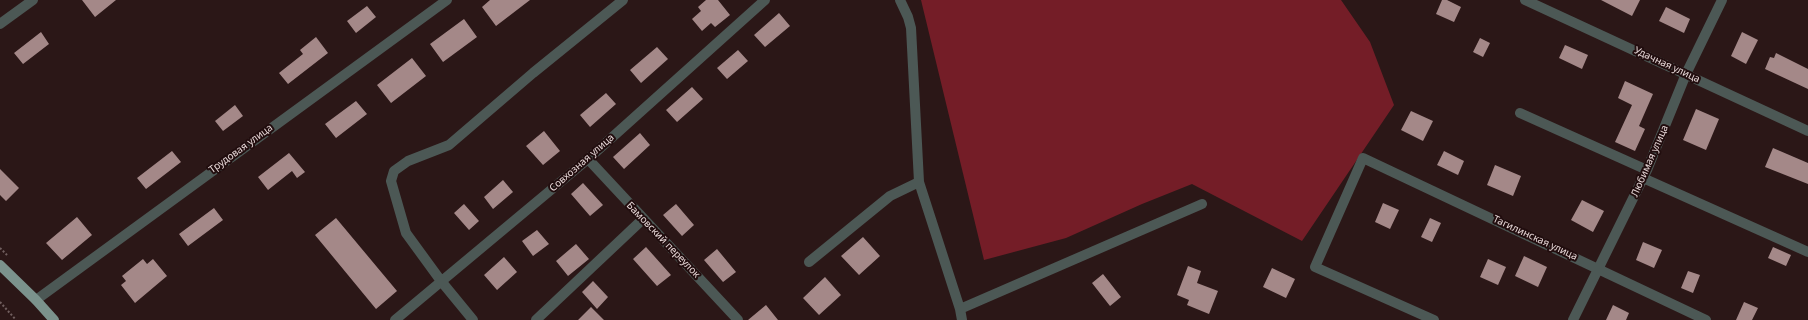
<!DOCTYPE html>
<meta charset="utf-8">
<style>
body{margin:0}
canvas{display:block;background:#2b1717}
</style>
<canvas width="1808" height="320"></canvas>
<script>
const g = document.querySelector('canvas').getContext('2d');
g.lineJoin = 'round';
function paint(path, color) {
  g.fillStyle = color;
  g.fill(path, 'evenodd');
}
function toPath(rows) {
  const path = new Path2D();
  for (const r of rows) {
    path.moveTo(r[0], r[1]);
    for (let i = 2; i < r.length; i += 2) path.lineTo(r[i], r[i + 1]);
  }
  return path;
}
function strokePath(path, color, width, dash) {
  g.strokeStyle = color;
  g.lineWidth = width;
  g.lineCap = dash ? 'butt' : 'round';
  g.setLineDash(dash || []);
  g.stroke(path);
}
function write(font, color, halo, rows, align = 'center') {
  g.font = font + ' "Noto Sans",sans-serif';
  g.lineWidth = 4;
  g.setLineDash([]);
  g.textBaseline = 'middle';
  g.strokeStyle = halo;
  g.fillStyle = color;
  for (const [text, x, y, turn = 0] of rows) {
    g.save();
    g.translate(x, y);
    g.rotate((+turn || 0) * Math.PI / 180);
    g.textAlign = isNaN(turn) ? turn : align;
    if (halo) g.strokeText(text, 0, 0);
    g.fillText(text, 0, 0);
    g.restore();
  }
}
const forest = toPath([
 [921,0,1341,0,1370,42,1394,105,1302,241,1192,184,1142,204,1066,238,984,260]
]);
const building = toPath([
 [82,0,116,0,95,17],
 [490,0,530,0,496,26,482,7],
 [706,0,718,0,730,15,715,27,711,23,702,31,692,19,701,11,698,7],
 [1442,0,1447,0,1461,7,1454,22,1436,14],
 [1601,0,1640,0,1632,16],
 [367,6,376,17,356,33,347,21],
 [1666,7,1690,19,1684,33,1659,21],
 [779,13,790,26,765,47,754,35],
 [464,19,477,37,443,62,430,44],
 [41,32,49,44,23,64,14,53],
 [1742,32,1758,40,1746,64,1731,56],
 [316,37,328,53,288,84,279,73,303,54,300,50],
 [1480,38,1490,43,1483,57,1473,52],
 [1565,45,1588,55,1582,69,1559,58],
 [657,47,668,59,641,83,630,70],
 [738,50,748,61,727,79,717,68],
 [1776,53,1808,69,1808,89,1765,69,1770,57,1774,58],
 [412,58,426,76,391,103,377,85],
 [1625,81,1653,94,1639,126,1645,129,1635,151,1615,142,1632,105,1618,98],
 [692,87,703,99,677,122,666,110],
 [606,93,616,104,590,127,580,115],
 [356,101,367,114,336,138,325,124],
 [235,105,243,116,223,131,215,121],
 [1696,109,1719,119,1706,150,1683,140],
 [1411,111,1433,121,1423,141,1401,130],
 [544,131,560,151,543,165,526,146],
 [640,133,650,145,624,169,613,157],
 [1773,148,1808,163,1808,184,1765,167],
 [172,151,181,162,146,189,137,178],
 [1444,151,1464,161,1458,175,1437,165],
 [289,153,305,172,297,178,292,171,268,190,258,177],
 [1495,165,1521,176,1513,196,1487,185],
 [0,169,19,188,6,201,0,195],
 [503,180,513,192,493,209,484,197],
 [583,183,603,205,590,216,571,194],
 [1582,200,1604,211,1593,232,1571,220],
 [1383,203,1399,210,1390,229,1375,222],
 [464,204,479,221,469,230,454,213],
 [676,204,694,225,682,236,663,215],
 [214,208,223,220,188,246,179,234],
 [77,217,92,235,62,260,46,243],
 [336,218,397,291,376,309,315,235],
 [1430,218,1441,223,1432,242,1421,237],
 [537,230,549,244,533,256,522,241],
 [863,237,880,256,859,275,841,256],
 [1643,242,1662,250,1654,268,1636,260],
 [576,244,589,259,568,276,556,261],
 [646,247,671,275,657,286,633,259],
 [1773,247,1791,255,1786,266,1768,258],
 [717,249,736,272,723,282,704,260],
 [1524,256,1547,267,1538,287,1515,276],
 [504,257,517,272,497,290,484,275],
 [143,259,147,264,153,259,167,276,135,303,121,285,126,281,122,276],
 [1488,259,1506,267,1498,285,1480,277],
 [1188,266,1201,271,1197,283,1218,291,1209,314,1187,305,1189,300,1177,295],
 [1272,268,1295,279,1286,298,1263,287],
 [1688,271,1700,275,1693,293,1681,288],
 [1103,274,1121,297,1110,306,1092,283],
 [825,277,841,295,819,315,803,298],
 [593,281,608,297,597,309,582,292],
 [1744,302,1758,308,1752,320,1736,320],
 [766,305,778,320,748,320],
 [1613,305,1629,313,1626,320,1606,320],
 [591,307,604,320,578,320]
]);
const path = toPath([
 [0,248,7,255],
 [0,302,16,320]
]);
const minor = toPath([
 [900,0,908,17,911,28,919,182,960,309,962,320],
 [1525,0,1808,131],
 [0,24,33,0],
 [1520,113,1647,170],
 [588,159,738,320],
 [1643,178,1808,252],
 [809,262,890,196,919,182],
 [36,300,447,0],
 [960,309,1202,204],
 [395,320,588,159,765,0],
 [473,320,441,281,406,233,391,181,394,171,408,161,449,145,533,73,623,0],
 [536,320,643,219],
 [1434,320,1315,267,1363,158,1706,320],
 [1573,320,1647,170,1686,74,1722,0]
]);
const major = toPath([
 [0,265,36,300,54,320]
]);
const streetNames = [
 ["Удачная улица",1667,65,25],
 ["Трудовая улица",241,149,-36],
 ["Любимая улица",1650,161,-66],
 ["Совхозная улица",582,163,-41],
 ["Тагилинская улица",1535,238,25],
 ["Бамовский переулок",663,240,46]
];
paint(forest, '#741d27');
paint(building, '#a48888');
strokePath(path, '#715f5f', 2, [2, 2]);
strokePath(minor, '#4c5855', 10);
strokePath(major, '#7b928c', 10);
write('10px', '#e8d9d9', '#210d0e', streetNames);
</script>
